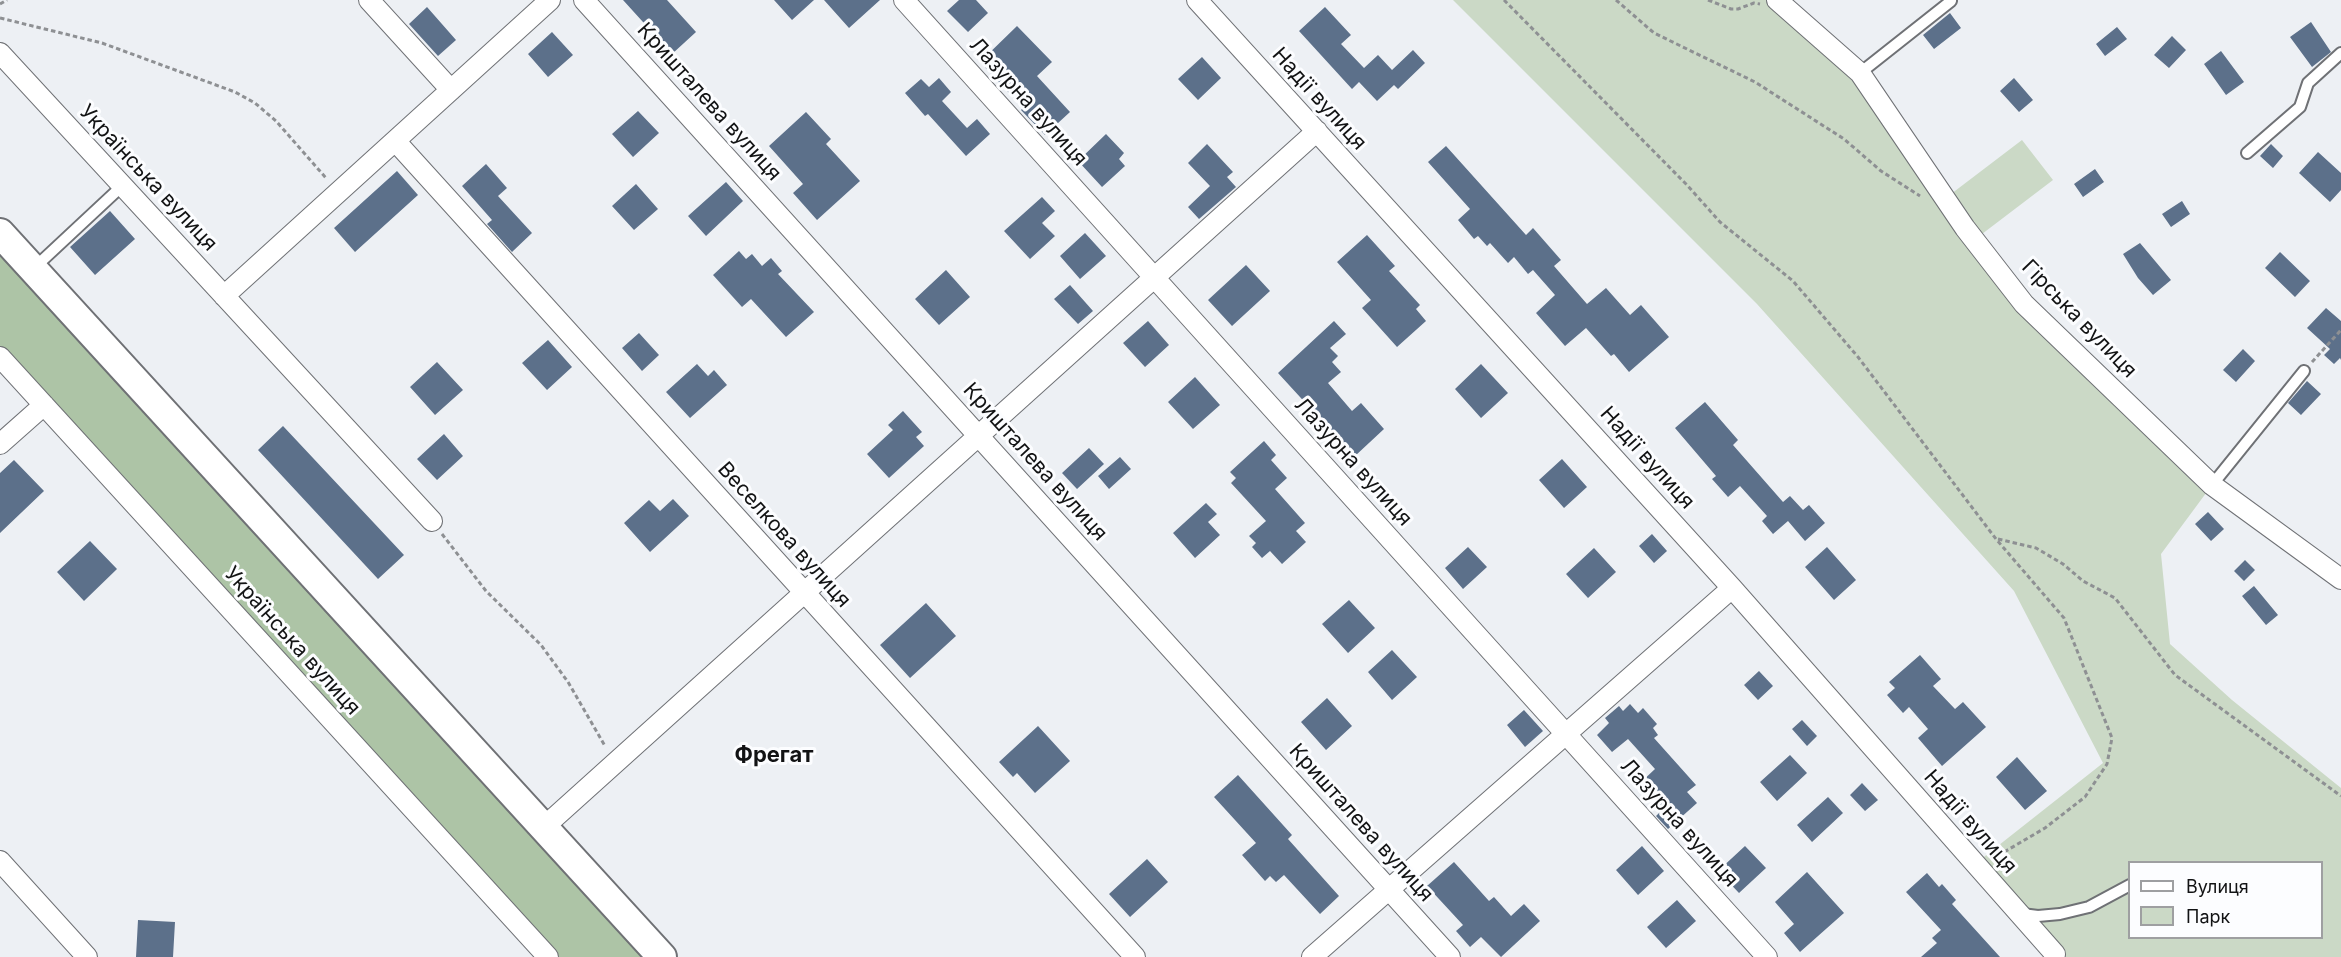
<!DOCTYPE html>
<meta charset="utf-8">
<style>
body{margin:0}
#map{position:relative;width:2341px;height:957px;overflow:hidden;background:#edf0f4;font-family:Inter,sans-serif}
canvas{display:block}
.legend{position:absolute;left:2128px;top:861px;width:195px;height:78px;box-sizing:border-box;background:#fcfdff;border:2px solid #9e9fa1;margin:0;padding:8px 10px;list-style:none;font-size:18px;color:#121314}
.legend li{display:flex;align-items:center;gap:12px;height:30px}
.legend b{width:30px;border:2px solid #9e9fa1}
</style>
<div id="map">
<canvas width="2341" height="957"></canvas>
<ul class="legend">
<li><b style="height:8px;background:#fff"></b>Вулиця</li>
<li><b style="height:16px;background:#cbd9c6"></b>Парк</li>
</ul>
</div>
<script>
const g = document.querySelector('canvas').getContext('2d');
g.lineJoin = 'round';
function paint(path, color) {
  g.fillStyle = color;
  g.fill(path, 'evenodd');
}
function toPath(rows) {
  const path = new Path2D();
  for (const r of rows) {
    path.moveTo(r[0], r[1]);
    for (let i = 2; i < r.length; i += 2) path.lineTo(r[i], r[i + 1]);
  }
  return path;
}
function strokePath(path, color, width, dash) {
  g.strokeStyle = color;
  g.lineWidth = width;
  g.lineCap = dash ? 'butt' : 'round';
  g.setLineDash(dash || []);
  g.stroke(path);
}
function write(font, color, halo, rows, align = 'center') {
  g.font = font + ' Inter,sans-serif';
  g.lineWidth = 6;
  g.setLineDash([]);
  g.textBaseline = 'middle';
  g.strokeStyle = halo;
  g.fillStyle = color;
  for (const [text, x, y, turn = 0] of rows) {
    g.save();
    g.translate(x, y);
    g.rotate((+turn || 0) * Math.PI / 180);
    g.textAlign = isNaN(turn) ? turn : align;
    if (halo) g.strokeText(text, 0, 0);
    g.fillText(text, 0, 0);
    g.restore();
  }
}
const green = toPath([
 [1453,0,1777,0,1860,73,2024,304,2212,485,2161,554,2170,644,2232,700,2341,788,2341,957,2057,957,1975,864,2103,763,2014,591,1757,304],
 [2130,862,2322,862,2322,938,2130,938],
 [2022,140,2053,180,1982,234,1951,194]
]);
const forest = toPath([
 [0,249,646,957,548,957,0,357]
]);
const building = toPath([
 [623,0,667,0,696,32,672,54],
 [774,0,814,0,792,20],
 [824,0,880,0,849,28],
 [959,0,976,0,988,13,968,32,947,11],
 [427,7,456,40,438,56,409,24],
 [1325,7,1351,35,1341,44,1364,68,1378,55,1392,70,1413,50,1425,63,1398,89,1394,85,1377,101,1359,82,1352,89,1299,31],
 [1950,13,1961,28,1934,49,1923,35],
 [2311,22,2331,52,2312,67,2290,37],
 [1017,26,1052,62,1037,76,1070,112,1045,135,1021,110,1023,108,980,62],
 [2117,27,2127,39,2105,56,2096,44],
 [552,32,573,55,548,77,528,54],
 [2172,36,2186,50,2169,68,2154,55],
 [2221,51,2244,82,2226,95,2204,64],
 [1202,57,1221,78,1198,100,1178,79],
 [939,78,951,92,942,101,967,128,977,119,990,134,966,156,928,114,925,116,905,93,921,79,929,87],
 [2014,78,2033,100,2019,112,2000,91],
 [638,111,659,133,633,157,612,134],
 [806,112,831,139,826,144,860,181,817,220,793,193,803,184,769,146],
 [1106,134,1124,153,1119,159,1125,166,1102,187,1078,161],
 [1207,144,1233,172,1227,177,1236,187,1199,219,1188,207,1210,186,1188,163],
 [2271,144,2283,156,2273,168,2260,156],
 [1446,146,1526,235,1533,228,1561,260,1554,266,1587,304,1606,288,1630,315,1641,305,1669,337,1629,372,1614,354,1611,356,1586,328,1565,346,1536,313,1555,295,1533,270,1528,274,1514,257,1508,263,1490,243,1487,246,1478,236,1474,239,1458,220,1470,209,1428,162],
 [2318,152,2341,173,2341,190,2330,202,2299,173],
 [486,164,507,188,498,196,532,233,512,252,487,224,492,220,462,186],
 [2095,169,2104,182,2083,197,2074,184],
 [397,171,418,195,355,252,334,228],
 [726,182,743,201,706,236,688,216],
 [636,184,658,209,634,230,612,206],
 [1042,197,1055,211,1042,223,1055,236,1030,259,1004,231],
 [2182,201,2190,214,2171,227,2162,214],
 [110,211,135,239,95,275,70,247],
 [1085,233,1106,256,1080,279,1060,256],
 [1367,235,1395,266,1389,271,1420,305,1416,309,1426,321,1397,347,1362,308,1371,300,1337,262],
 [2140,243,2171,280,2153,295,2138,278,2123,254],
 [739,251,746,259,752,254,762,266,771,258,782,271,778,274,814,312,786,337,751,299,742,307,713,275],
 [2280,252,2310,281,2295,297,2265,268],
 [1246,265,1270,291,1232,326,1208,300],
 [946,270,970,297,939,325,915,299],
 [1070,285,1093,311,1078,324,1054,299],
 [2326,308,2341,321,2341,360,2340,358,2334,364,2324,355,2330,349,2307,328],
 [1148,321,1169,345,1145,367,1123,343],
 [1334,321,1346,334,1330,348,1338,356,1332,362,1341,372,1328,383,1352,411,1361,403,1384,429,1355,456,1333,433,1324,441,1313,429,1322,421,1278,373],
 [639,333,659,355,642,371,622,348],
 [548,340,572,367,547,390,522,363],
 [2243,349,2255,361,2236,382,2223,370],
 [437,362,463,390,435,415,410,387],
 [697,364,708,376,714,370,727,385,690,418,666,392],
 [1481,364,1508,393,1481,418,1455,389],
 [1195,377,1220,405,1193,429,1168,402],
 [2307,381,2321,394,2301,415,2288,403],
 [1705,402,1738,440,1733,445,1783,502,1790,496,1803,510,1809,505,1825,523,1805,541,1788,521,1773,534,1762,521,1767,516,1740,486,1728,497,1712,479,1716,476,1675,428],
 [903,411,922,432,916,437,924,446,889,478,867,454,893,430,888,425],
 [283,426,404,555,378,579,258,450],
 [444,434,463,456,437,480,417,459],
 [1264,441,1276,455,1271,460,1287,478,1275,489,1305,523,1296,531,1306,542,1282,564,1270,551,1262,558,1252,547,1256,543,1249,536,1266,521,1231,483,1236,478,1230,472],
 [1089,448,1104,464,1077,489,1062,473],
 [1120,457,1131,469,1109,489,1098,476],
 [1562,459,1587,487,1564,508,1539,480],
 [14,460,44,491,0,533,0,473],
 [673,499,689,516,650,552,624,523,649,500,660,511],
 [1206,503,1217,514,1208,522,1220,535,1195,558,1173,533],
 [2208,512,2224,529,2211,541,2195,524],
 [1652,534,1667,551,1654,563,1639,546],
 [90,541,117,569,84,601,57,572],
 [1468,547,1487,567,1463,589,1445,568],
 [1827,547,1856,580,1834,600,1805,567],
 [1594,548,1616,572,1588,598,1566,574],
 [2245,560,2255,570,2244,581,2234,571],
 [2254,586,2278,615,2266,625,2242,596],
 [1349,600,1375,628,1348,653,1322,624],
 [926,603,956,636,910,678,880,645],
 [1392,650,1417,677,1392,700,1368,672],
 [1920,655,1941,679,1933,686,1955,709,1963,702,1986,727,1942,766,1918,738,1928,729,1909,707,1903,713,1887,695,1895,688,1889,682],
 [1759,671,1773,686,1758,700,1744,685],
 [1327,698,1352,726,1326,750,1301,722],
 [1630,704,1638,713,1643,708,1657,724,1653,728,1658,735,1654,738,1696,785,1687,792,1697,803,1668,829,1656,816,1662,810,1639,784,1655,769,1628,739,1612,752,1597,735,1609,723,1605,718,1619,706,1623,711],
 [1524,710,1543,731,1525,747,1507,725],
 [1802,720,1817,736,1807,746,1792,729],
 [1038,726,1070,761,1035,793,1017,773,1013,777,999,762],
 [1790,755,1807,773,1777,801,1760,782],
 [2017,757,2047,791,2025,810,1996,777],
 [1238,775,1292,835,1288,839,1339,896,1320,914,1284,875,1276,882,1270,876,1265,881,1242,855,1256,843,1214,797],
 [1862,783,1878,800,1865,811,1850,795],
 [1828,797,1843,813,1812,842,1797,825],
 [1642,846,1664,871,1638,895,1616,870],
 [1745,846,1766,868,1739,893,1718,871],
 [1147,859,1168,882,1130,917,1109,894],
 [1454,862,1489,901,1494,897,1511,916,1524,904,1540,921,1501,957,1481,937,1470,947,1456,931,1463,925,1427,886],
 [1807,872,1844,913,1800,952,1784,933,1794,924,1775,902],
 [1927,873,1939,887,1942,884,1956,900,1952,904,2000,957,1921,957,1937,943,1932,938,1941,930,1906,892],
 [1677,900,1696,921,1666,948,1647,927],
 [138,920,175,922,173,957,136,957]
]);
const path = toPath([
 [1504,0,1687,185,1720,222,1793,281,1858,357,1996,539,2064,618,2112,738,2107,764,2085,797,2045,828,1994,858],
 [1616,0,1654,33,1755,82,1844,139,1881,171,1920,196],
 [1708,0,1731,9,1738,9,1754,3,1760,4],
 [0,4,7,0],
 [0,18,102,43,235,92,255,103,276,121,326,178],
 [2312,362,2341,330],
 [442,534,486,591,541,645,568,682,605,746],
 [1998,539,2036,548,2063,564,2083,581,2115,598,2175,675,2341,796]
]);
const lane = toPath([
 [1860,73,1951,1],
 [2247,153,2300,107,2308,83,2341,53],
 [33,269,122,186],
 [2212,485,2304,371],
 [2022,914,2038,916,2060,914,2089,907,2130,885]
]);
const street = toPath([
 [369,0,451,90],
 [584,0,1450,957],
 [904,0,1767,957],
 [1197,0,1732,588,2055,954],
 [1777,0,1860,73,1965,228,2024,304,2212,485,2341,579],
 [0,53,432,521],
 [398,144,1135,957],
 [224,296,550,0],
 [0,357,548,957],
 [0,444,44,405],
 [544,827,1317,131],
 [0,861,87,957],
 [1312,957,1732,588]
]);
const secondary = toPath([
 [0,233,662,957]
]);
const streetNames = [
 ["Надії вулиця",1319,99,48],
 ["Кришталева вулиця",709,102,48],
 ["Лазурна вулиця",1028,102,48],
 ["Українська вулиця",148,178,47],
 ["Гірська вулиця",2079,319,46],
 ["Надії вулиця",1647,458,48],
 ["Кришталева вулиця",1035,462,48],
 ["Лазурна вулиця",1353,462,48],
 ["Веселкова вулиця",784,535,48],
 ["Українська вулиця",292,641,48],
 ["Надії вулиця",1970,822,49],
 ["Кришталева вулиця",1361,823,48],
 ["Лазурна вулиця",1679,823,48]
];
const neighbourhoodNames = [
 ["Фрегат",774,755]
];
paint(green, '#cbd9c6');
paint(forest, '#adc4a6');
paint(building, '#5c708a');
strokePath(lane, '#6f7175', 14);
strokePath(street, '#6f7175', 22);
strokePath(secondary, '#6f7175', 32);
strokePath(path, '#8e9093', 3, [4.5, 3]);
strokePath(lane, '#fff', 10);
strokePath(street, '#fff', 20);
strokePath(secondary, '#fff', 28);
write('21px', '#121314', '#fcfdff', streetNames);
write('bold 22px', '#121314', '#fcfdff', neighbourhoodNames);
</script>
